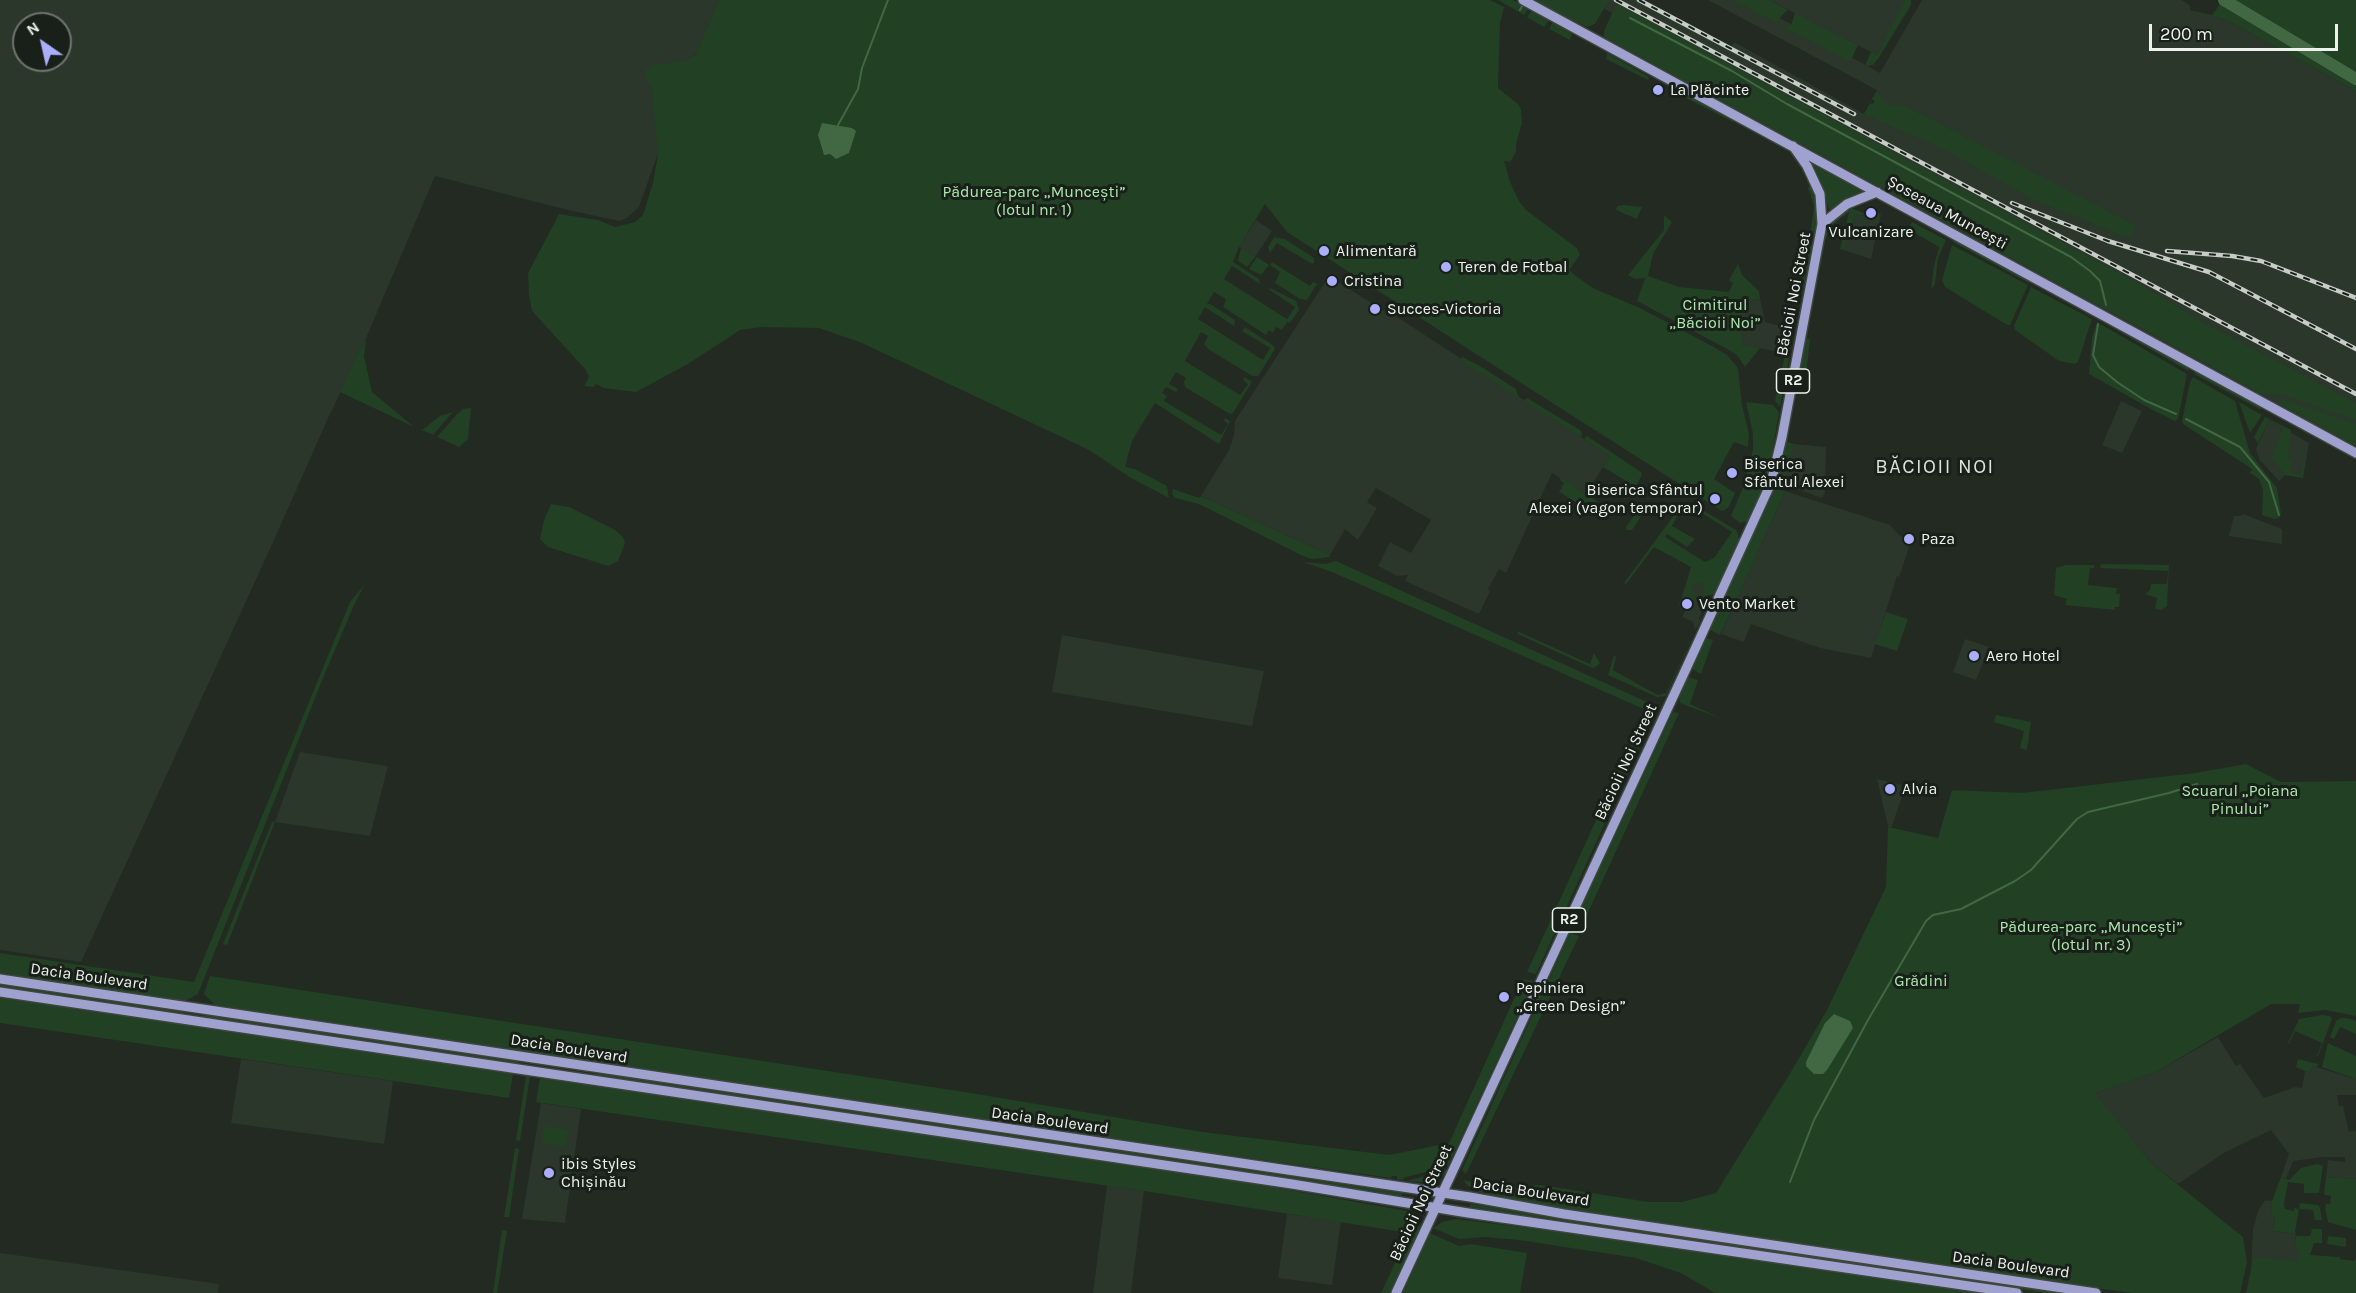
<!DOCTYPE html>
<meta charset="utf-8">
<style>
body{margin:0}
#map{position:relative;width:2356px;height:1293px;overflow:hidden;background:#222a22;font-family:Karla,sans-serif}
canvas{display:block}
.north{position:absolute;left:12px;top:12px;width:60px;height:60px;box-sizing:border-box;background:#192019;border:2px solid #6e746e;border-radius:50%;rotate:326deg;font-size:16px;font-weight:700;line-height:24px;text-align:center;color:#edf2ed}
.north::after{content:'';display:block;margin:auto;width:21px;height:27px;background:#abaffb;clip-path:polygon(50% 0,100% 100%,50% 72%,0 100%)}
.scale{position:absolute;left:2149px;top:24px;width:189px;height:27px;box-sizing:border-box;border:3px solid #edf2ed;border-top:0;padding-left:8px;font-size:18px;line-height:21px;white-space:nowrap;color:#edf2ed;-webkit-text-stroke:4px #192019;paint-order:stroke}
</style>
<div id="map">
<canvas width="2356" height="1293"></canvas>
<div class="north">N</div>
<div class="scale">200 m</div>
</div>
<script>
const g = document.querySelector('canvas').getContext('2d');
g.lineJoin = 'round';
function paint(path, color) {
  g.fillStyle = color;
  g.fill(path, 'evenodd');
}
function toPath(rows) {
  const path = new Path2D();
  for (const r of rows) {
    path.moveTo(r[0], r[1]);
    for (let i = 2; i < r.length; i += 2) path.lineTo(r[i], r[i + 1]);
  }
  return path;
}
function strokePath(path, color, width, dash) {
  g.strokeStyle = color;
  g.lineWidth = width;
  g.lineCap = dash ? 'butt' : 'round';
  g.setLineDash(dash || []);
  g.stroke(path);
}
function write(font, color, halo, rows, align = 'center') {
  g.font = font + ' Karla,sans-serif';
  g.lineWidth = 6;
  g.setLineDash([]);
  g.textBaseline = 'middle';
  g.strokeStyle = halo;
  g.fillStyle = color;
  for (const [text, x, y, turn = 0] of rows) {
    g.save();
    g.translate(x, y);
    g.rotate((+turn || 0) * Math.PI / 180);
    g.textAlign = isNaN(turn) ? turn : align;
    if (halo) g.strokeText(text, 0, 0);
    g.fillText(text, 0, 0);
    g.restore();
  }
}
const built = toPath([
 [0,0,719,0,699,51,692,58,639,207,627,218,619,221,568,210,435,176,358,357,329,416,274,540,81,962,0,950],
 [24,24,60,24,60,60,24,60],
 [1589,0,1645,0,1731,47,1734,42,1864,114,1870,103,1872,105,1875,101,1872,99,1877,90,1708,0,1747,0,1880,73,1922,0,2182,0,2190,6,2190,10,2212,15,2232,23,2356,91,2356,446,1604,37,1604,32,1612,13],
 [1769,0,1905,0,1906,3,1877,55],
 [1867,208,1881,214,1871,259,1844,250,1855,214,1863,216],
 [1256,220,1272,231,1255,257,1239,247],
 [1329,276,1381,309,1383,311,1385,309,1610,456,1586,494,1552,473,1506,573,1499,569,1488,589,1490,591,1479,614,1405,581,1408,575,1397,576,1378,566,1390,542,1411,553,1431,520,1376,488,1367,502,1377,508,1358,540,1345,529,1330,555,1201,496,1229,450,1234,435,1235,421],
 [1760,299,1765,322,1788,328,1782,353,1741,344,1741,300],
 [2121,401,2142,411,2122,453,2102,445],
 [2269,420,2309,443,2303,478,2285,475,2279,481,2259,459,2256,449],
 [1794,444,1826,447,1825,492,1822,498,1782,484],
 [1785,491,1890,525,1900,536,1912,538,1899,577,1897,576,1871,658,1820,648,1751,624,1744,642,1721,634],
 [2243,514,2282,529,2282,544,2229,536,2234,516,2240,516],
 [1691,567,1708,576,1707,607,1704,608,1699,618,1700,622,1695,630,1693,622,1682,617,1686,609,1679,605],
 [1062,635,1264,671,1252,726,1052,692],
 [1965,639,1989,647,1976,680,1953,672],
 [300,752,388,766,370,836,275,822],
 [1877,779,1906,786,1891,828,1888,827],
 [2218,1037,2236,1066,2240,1064,2264,1098,2295,1087,2302,1088,2305,1071,2311,1071,2313,1066,2356,1079,2356,1095,2337,1095,2339,1106,2343,1106,2349,1132,2355,1130,2356,1133,2356,1179,2326,1177,2328,1160,2345,1162,2345,1157,2323,1157,2293,1161,2286,1179,2281,1177,2289,1154,2271,1130,2224,1153,2178,1184,2151,1163,2094,1093,2156,1072],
 [241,1059,393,1081,384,1144,231,1123],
 [541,1103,581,1109,565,1223,522,1219],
 [1107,1185,1144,1191,1131,1293,1093,1293],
 [2265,1200,2272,1201,2271,1214,2275,1215,2273,1231,2296,1234,2294,1248,2299,1249,2296,1278,2251,1271,2253,1229,2258,1211],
 [1287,1214,1341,1221,1332,1285,1278,1278],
 [0,1253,219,1284,218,1293,0,1293]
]);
const green = toPath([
 [719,0,1490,0,1504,7,1500,23,1498,88,1519,105,1521,110,1522,123,1516,144,1516,152,1510,162,1504,161,1510,182,1519,201,1526,210,1577,248,1580,255,1569,270,1576,276,1593,288,1642,309,1712,346,1727,355,1738,368,1742,405,1749,434,1748,447,1734,442,1714,479,1735,493,1731,502,1728,508,1722,511,1521,383,1287,232,1265,204,1239,247,1233,262,1259,279,1260,284,1232,266,1224,279,1287,319,1295,307,1268,289,1270,288,1296,301,1299,310,1290,323,1287,322,1282,330,1276,327,1273,333,1269,330,1266,335,1223,307,1226,299,1214,292,1207,304,1210,304,1235,320,1234,326,1205,307,1198,319,1263,360,1270,348,1242,331,1245,327,1273,345,1275,349,1258,376,1252,376,1208,349,1204,344,1208,336,1201,332,1185,361,1240,395,1248,384,1243,380,1245,377,1252,382,1233,413,1230,414,1185,387,1184,382,1186,378,1176,372,1169,384,1178,389,1176,392,1166,387,1162,393,1167,396,1164,401,1221,435,1228,424,1224,421,1225,418,1230,421,1219,444,1155,403,1132,441,1125,467,1135,469,1167,486,1169,498,1131,478,1089,450,862,343,819,328,761,327,740,330,688,364,636,392,604,388,596,384,593,387,584,386,589,377,586,370,532,311,529,295,528,273,559,214,598,220,615,227,635,222,643,215,653,183,658,154,652,88,646,78,645,70,652,65,685,61,696,55],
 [1498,0,1513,0,1529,8,1524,15],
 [1531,0,1609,0,1595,24,1587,27],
 [1733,0,1769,0,1788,10,1775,22],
 [1905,0,1911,0,1911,5,1878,59,1873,65,1868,66,1865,65,1871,52,1877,55],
 [2223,0,2356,0,2356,91,2232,23,2212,15],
 [1618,4,2138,283,2202,322,2356,403,2356,420,2278,393,2264,395,1604,37,1604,32,1607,24],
 [1532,10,1549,20,1544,27,1527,17],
 [1795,13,1858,45,1851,60,1847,60,1785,28,1786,25,1791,26],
 [1553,22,1572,34,1570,40,1549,29],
 [1607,53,1649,77,1648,80,1606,59],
 [1679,91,1733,121,1733,122,1678,94],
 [1877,91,1887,104,1905,106,2137,226,2129,238,2037,201,1941,148,1864,114,1870,103,1872,105,1875,101,1872,99],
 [1812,163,1863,190,1863,192,1834,209,1829,209],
 [1810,184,1816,195,1818,218,1814,239,1810,237,1814,206,1809,190,1807,191],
 [1624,205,1642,207,1637,219,1616,210,1617,206],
 [1851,208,1864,213,1863,216,1855,214,1844,250,1840,249,1849,212,1830,227,1825,241,1813,303,1820,254,1827,229,1830,223],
 [1664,215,1672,222,1653,254,1648,276,1679,287,1729,292,1733,283,1729,280,1738,264,1742,275,1759,291,1760,299,1741,301,1741,344,1760,348,1745,367,1737,355,1727,349,1637,301,1645,278,1635,279,1628,275,1664,230],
 [1912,222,1946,240,1938,258,1935,284,1931,290,1934,266,1939,247,1908,229],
 [1274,237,1285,239,1314,258,1314,263,1312,264,1277,243,1270,253,1268,247],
 [1809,240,1813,241,1802,295,1800,294],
 [1954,240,2031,281,2029,283,1953,242],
 [1952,245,2028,285,2010,325,2007,325,1945,287,1942,280],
 [1241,248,1255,257,1247,267,1238,261],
 [1257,257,1269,265,1261,275,1249,269],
 [1272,262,1310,286,1313,282,1317,284,1307,300,1300,299,1275,283,1280,272,1270,265],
 [2031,287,2092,319,2078,362,2075,364,2059,361,2015,330,2014,326],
 [2099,317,2189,367,2188,371,2098,319],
 [2097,322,2187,374,2178,419,2175,421,2149,408,2089,374,2092,337],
 [1788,328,1794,333,1780,407,1775,401,1785,355,1782,353],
 [1804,338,1810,339,1806,376,1799,375],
 [366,339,364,356,372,392,414,427,340,392],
 [1462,357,1480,366,1516,389,1518,397,1460,360],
 [2196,370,2260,405,2261,410,2194,374],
 [2193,377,2235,401,2250,453,2277,488,2281,514,2279,518,2275,519,2262,515,2263,490,2259,479,2250,473,2252,469,2183,424,2182,421,2190,382],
 [1527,398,1580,430,1582,433,1581,437,1524,401],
 [2282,399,2356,424,2356,446,2278,403],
 [1746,402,1773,405,1779,412,1769,472,1761,494,1748,521,1740,523,1731,516,1744,485,1753,449,1753,434],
 [2239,402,2262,415,2250,433],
 [471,408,468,439,459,447,437,437,457,414,463,409],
 [453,412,433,435,422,430,440,416],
 [2265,417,2291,430,2288,459,2292,460,2290,473,2301,475,2303,462,2305,463,2303,478,2285,475,2272,458,2283,428,2269,420,2258,443,2254,437],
 [1587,436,1641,472,1642,475,1629,498,1624,499,1633,485,1603,467,1610,456,1584,439],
 [1787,442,1794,444,1785,476,1778,476],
 [1561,478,1597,501,1595,512,1592,512,1559,492,1564,483,1560,480],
 [1173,489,1199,498,1201,496,1330,555,1329,557,1312,559,1303,556,1199,504,1175,498,1172,494],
 [1775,489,1785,491,1735,603,1727,603,1724,600,1727,590],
 [1686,499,1672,526,1695,539,1687,547,1667,534,1665,537,1705,562,1714,558,1732,532,1695,509,1696,506,1736,530,1738,534,1740,541,1716,594,1703,596,1704,583,1700,583,1691,585,1693,596,1699,595,1698,598,1690,602,1683,598,1691,567,1654,547,1626,584,1624,583],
 [551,504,569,507,615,530,623,537,625,543,618,561,608,566,548,547,540,539,544,520],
 [1641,506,1645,510,1632,530,1627,530,1626,527],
 [1336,561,1658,707,1536,974,1527,972,1646,710,1332,572,1303,562,1326,564],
 [2101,564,2169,565,2167,606,2162,610,2155,609,2157,598,2145,594,2150,590,2151,584,2167,584,2168,571,2100,568],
 [2066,565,2094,565,2094,568,2090,568,2088,585,2117,588,2116,594,2120,594,2119,607,2115,607,2115,610,2065,605,2067,599,2054,595,2056,568],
 [365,584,354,605,321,683,198,994,185,1001,178,1002,0,974,0,953,194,982,350,602],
 [1721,606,1732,609,1720,635,1710,630],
 [1886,612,1908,619,1897,651,1875,644],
 [1695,630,1666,696,1657,697,1608,675,1614,655,1616,657,1613,670,1652,692,1658,695,1666,693],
 [1517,631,1590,664,1594,653,1600,663,1594,668,1590,667,1518,634],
 [1705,638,1713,640,1701,674,1692,669],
 [1688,677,1698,680,1690,704,1722,719,1680,703,1679,695],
 [1673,712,1679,713,1581,928,1573,925],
 [1996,715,2031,722,2027,750,2020,748,2024,731,1994,722],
 [2246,764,2281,782,2356,781,2356,1016,2325,1010,2298,1013,2300,1004,2271,1004,2156,1072,2095,1093,2151,1163,2243,1237,2247,1262,2240,1293,2132,1293,2022,1278,1566,1210,1479,1192,1468,1186,1463,1180,1497,1187,1541,1185,1649,1202,1682,1202,1716,1193,1792,1070,1827,1010,1886,887,1888,827,1938,838,1952,790,2022,793,2195,773],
 [272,822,275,822,227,945,223,944],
 [1570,933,1579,936,1466,1174,1462,1170],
 [210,976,971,1093,1203,1132,1389,1155,1449,1143,1523,979,1534,981,1448,1166,1403,1178,1403,1180,1397,1179,1397,1176,1392,1176,1391,1178,1228,1155,1167,1149,1065,1132,215,1005,204,994],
 [0,983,182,1010,183,1013,182,1014,0,987],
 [0,997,513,1074,509,1098,0,1023],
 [203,1013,519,1061,518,1064,202,1017],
 [2322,1015,2330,1016,2332,1019,2318,1056,2317,1056,2322,1043,2295,1031,2289,1044,2288,1043,2299,1019],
 [2347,1018,2356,1021,2356,1034,2340,1027,2334,1039,2330,1037,2336,1021,2340,1018],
 [2328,1043,2356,1056,2356,1079,2322,1067],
 [2298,1059,2318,1064,2317,1067,2313,1066,2311,1071,2305,1071,2296,1067],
 [600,1073,1402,1193,1402,1196,590,1075],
 [526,1076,530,1076,520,1141,516,1140],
 [540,1078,1250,1183,1412,1212,1419,1220,1420,1227,1416,1241,1391,1293,1381,1293,1409,1233,1144,1191,536,1102],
 [545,1126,568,1130,565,1147,542,1143],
 [515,1148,519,1149,509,1217,504,1217],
 [2317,1164,2323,1166,2319,1193,2304,1193,2304,1184,2288,1182,2284,1203,2285,1209,2294,1211,2294,1208,2299,1209,2300,1203,2318,1205,2320,1208,2322,1220,2315,1220,2313,1210,2299,1209,2295,1232,2296,1234,2273,1231,2275,1216,2271,1215,2272,1201,2281,1177,2289,1180,2301,1168],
 [1449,1169,1445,1174,1433,1183,1407,1181],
 [2326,1177,2356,1179,2356,1230,2328,1222,2325,1208,2326,1204,2330,1204,2331,1196,2325,1195,2324,1193],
 [1470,1204,2067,1293,2044,1293,1470,1207],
 [1456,1219,1683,1247,1988,1293,1715,1293,1681,1273,1636,1258,1519,1240,1485,1237,1459,1239,1433,1228,1442,1222],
 [2312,1229,2322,1229,2322,1243,2314,1243,2310,1255,2340,1257,2340,1259,2354,1261,2356,1259,2356,1293,2246,1293,2253,1260,2260,1257,2297,1262,2299,1249,2294,1249,2296,1236,2310,1236],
 [502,1230,507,1231,497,1293,493,1293],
 [1430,1233,1459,1246,1470,1244,1527,1253,1520,1293,1403,1293],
 [2328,1236,2346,1238,2346,1247,2327,1244]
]);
const water = toPath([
 [822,123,852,128,856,131,849,153,836,159,830,154,824,155,818,135],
 [1834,1014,1850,1021,1853,1028,1827,1070,1823,1074,1814,1074,1806,1066,1806,1062,1825,1023]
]);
const stream = toPath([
 [1520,10,1524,2],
 [1630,18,1732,71,1787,104,2071,257,2090,271,2100,281,2106,305],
 [838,125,858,89,862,68,888,0],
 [2098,324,2093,355,2099,367,2117,382,2144,400,2176,414],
 [2186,419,2240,447,2269,482,2279,515],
 [1790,1182,1814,1120,1868,1020,1926,921,1933,915,1961,909,2015,881,2031,870,2077,819,2088,812,2169,793,2197,784]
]);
const river = toPath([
 [2224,0,2356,79]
]);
const major = toPath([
 [1523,0,2356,453],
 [1822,224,1847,204,1877,192],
 [0,979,1470,1197,1564,1214,2096,1293],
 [0,992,1292,1184,1468,1213,2017,1293],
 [1396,1293,1685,671,1771,483,1782,437,1822,224,1820,194,1807,166,1793,146]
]);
const rail = toPath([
 [1616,0,2356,394],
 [1639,0,1854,114],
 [2012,203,2108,241,2209,272,2356,349],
 [2167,251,2232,256,2261,261,2356,298]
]);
const markers = [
 [1658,90,6,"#abaffb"],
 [1871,213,6,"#abaffb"],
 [1324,251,6,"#abaffb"],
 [1446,267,6,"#abaffb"],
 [1332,281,6,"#abaffb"],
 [1375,309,6,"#abaffb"],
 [1732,473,6,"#abaffb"],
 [1715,499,6,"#abaffb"],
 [1909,539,6,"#abaffb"],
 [1687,604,6,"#abaffb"],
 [1974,656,6,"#abaffb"],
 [1890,789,6,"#abaffb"],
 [1504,997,6,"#abaffb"],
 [549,1173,6,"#abaffb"]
];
const shields = [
 [1793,381,33],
 [1569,920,33]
];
const shieldNames = [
 ["R2",1793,381],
 ["R2",1569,920]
];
const poiNames = [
 ["La Plăcinte",1670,90],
 ["Vulcanizare",1871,232,"center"],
 ["Alimentară",1336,251],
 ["Teren de Fotbal",1458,267],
 ["Cristina",1344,281],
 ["Succes-Victoria",1387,309],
 ["Biserica",1744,464],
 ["Sfântul Alexei",1744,482],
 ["Biserica Sfântul",1703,490,"right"],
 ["Alexei (vagon temporar)",1703,508,"right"],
 ["Paza",1921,539],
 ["Vento Market",1699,604],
 ["Aero Hotel",1986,656],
 ["Alvia",1902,789],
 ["Pepiniera",1516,988],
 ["„Green Design”",1516,1006],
 ["ibis Styles",561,1164],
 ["Chișinău",561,1182]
];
const parkNames = [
 ["Pădurea-parc „Muncești”",1034,192],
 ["(lotul nr. 1)",1034,210],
 ["Cimitirul",1715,305],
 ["„Băcioii Noi”",1715,323],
 ["Scuarul „Poiana",2240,791],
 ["Pinului”",2240,809],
 ["Pădurea-parc „Muncești”",2091,927],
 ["(lotul nr. 3)",2091,945],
 ["Grădini",1921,981]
];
const streetNames = [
 ["Șoseaua Muncești",1947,213,29],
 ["Băcioii Noi Street",1794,294,-79],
 ["Băcioii Noi Street",1626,762,-65],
 ["Dacia Boulevard",89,977,8],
 ["Dacia Boulevard",569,1049,9],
 ["Dacia Boulevard",1050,1121,8],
 ["Dacia Boulevard",1531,1192,9],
 ["Băcioii Noi Street",1421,1203,-65],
 ["Dacia Boulevard",2011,1265,8]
];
const quarterNames = [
 ["BĂCIOII NOI",1935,467]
];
paint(built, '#2b372b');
paint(green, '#224023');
paint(water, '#416842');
strokePath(stream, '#416842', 2);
strokePath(river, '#416842', 12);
strokePath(major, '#3e463e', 12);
strokePath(major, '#9fa2ce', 9);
strokePath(rail, '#c7ccc7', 4.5);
strokePath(rail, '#192019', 2, [7]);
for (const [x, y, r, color] of markers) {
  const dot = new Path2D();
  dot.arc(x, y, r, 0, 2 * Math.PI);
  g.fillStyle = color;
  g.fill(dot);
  strokePath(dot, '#192019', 2);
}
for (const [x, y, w] of shields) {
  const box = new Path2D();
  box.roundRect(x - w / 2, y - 12, w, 24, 4.5);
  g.fillStyle = '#192019';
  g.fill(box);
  strokePath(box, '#edf2ed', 1.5);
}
write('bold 15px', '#edf2ed', null, shieldNames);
write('16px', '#edf2ed', '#192019', poiNames, 'left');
write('16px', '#abe9ac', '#192019', parkNames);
write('16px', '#edf2ed', '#192019', streetNames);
g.letterSpacing = '1.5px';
write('20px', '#d9e3d9', '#192019', quarterNames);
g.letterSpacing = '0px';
</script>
